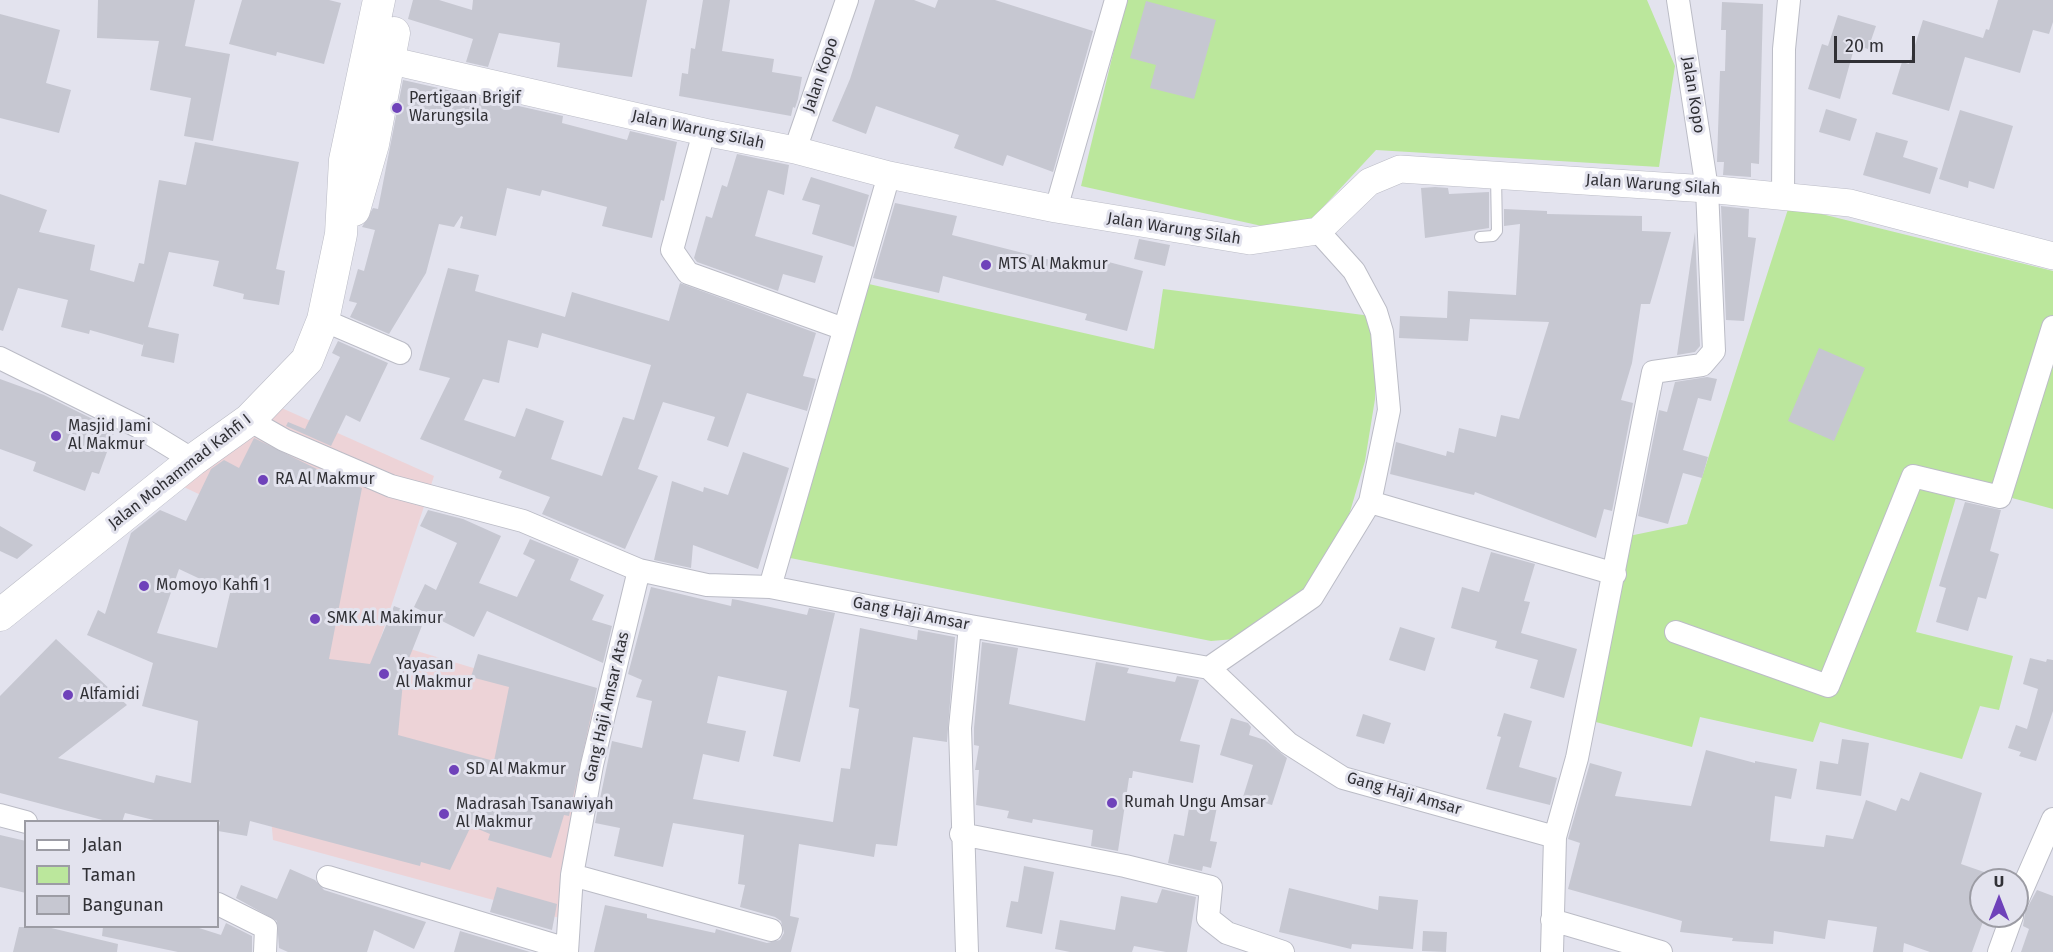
<!DOCTYPE html>
<style>
body{margin:0}
#map{position:relative;width:2053px;height:952px;overflow:hidden;background:#e3e3ee;font-family:"Fira Sans",sans-serif}
canvas{display:block}
.legend{position:absolute;left:24px;top:820px;width:195px;height:108px;box-sizing:border-box;background:#e3e3ee;border:2px solid #9c9ca4;margin:0;padding:8px 10px;list-style:none;font-size:18px;color:#313136}
.legend li{display:flex;align-items:center;gap:12px;height:30px}
.legend b{width:30px;border:2px solid #9c9ca4}
.north{position:absolute;left:1969px;top:868px;width:60px;height:60px;box-sizing:border-box;background:#e3e3ee;border:2px solid #9c9ca4;border-radius:50%;rotate:0deg;font-size:16px;font-weight:700;line-height:24px;text-align:center;color:#313136}
.north::after{content:'';display:block;margin:auto;width:21px;height:27px;background:#6f42ba;clip-path:polygon(50% 0,100% 100%,50% 72%,0 100%)}
.scale{position:absolute;left:1834px;top:36px;width:81px;height:27px;box-sizing:border-box;border:3px solid #313136;border-top:0;padding-left:8px;font-size:18px;line-height:21px;white-space:nowrap;color:#313136;-webkit-text-stroke:4px #e3e3ee;paint-order:stroke}
</style>
<div id="map">
<canvas width="2053" height="952"></canvas>
<ul class="legend">
<li><b style="height:8px;background:#fff"></b>Jalan</li>
<li><b style="height:16px;background:#bbe79c"></b>Taman</li>
<li><b style="height:16px;background:#c6c7d1"></b>Bangunan</li>
</ul>
<div class="north">U</div>
<div class="scale">20 m</div>
</div>
<script>
const g = document.querySelector('canvas').getContext('2d');
g.lineJoin = 'round';
function paint(path, color) {
  g.fillStyle = color;
  g.fill(path, 'evenodd');
}
function toPath(rows) {
  const path = new Path2D();
  for (const r of rows) {
    path.moveTo(r[0], r[1]);
    for (let i = 2; i < r.length; i += 2) path.lineTo(r[i], r[i + 1]);
  }
  return path;
}
function strokePath(path, color, width, dash) {
  g.strokeStyle = color;
  g.lineWidth = width;
  g.lineCap = dash ? 'butt' : 'round';
  g.setLineDash(dash || []);
  g.stroke(path);
}
function write(font, color, halo, rows, align = 'center') {
  g.font = font + ' "Fira Sans",sans-serif';
  g.lineWidth = 6;
  g.setLineDash([]);
  g.textBaseline = 'middle';
  g.strokeStyle = halo;
  g.fillStyle = color;
  for (const [text, x, y, turn = 0] of rows) {
    g.save();
    g.translate(x, y);
    g.rotate((+turn || 0) * Math.PI / 180);
    g.textAlign = isNaN(turn) ? turn : align;
    if (halo) g.strokeText(text, 0, 0);
    g.fillText(text, 0, 0);
    g.restore();
  }
}
const education = toPath([
 [257,397,434,476,380,640,607,708,567,920,273,840,264,736,302,543,167,479]
]);
const green = toPath([
 [1126,0,1647,0,1675,66,1659,167,1376,150,1298,234,1081,186],
 [1789,206,2053,271,2053,509,1960,484,1916,632,2013,656,1999,710,1980,706,1962,759,1820,722,1813,742,1700,717,1692,747,1592,721,1629,536,1687,524],
 [860,282,1154,349,1163,289,1371,316,1375,341,1375,399,1365,461,1344,532,1303,592,1247,638,1211,641,780,556]
]);
const building = toPath([
 [98,0,195,0,185,46,230,54,213,141,184,136,191,98,150,90,159,41,97,38],
 [242,0,329,0,341,3,324,64,277,52,276,56,229,44],
 [413,0,439,0,472,10,473,0,647,0,632,77,557,67,560,43,499,33,488,67,466,62,473,39,408,19],
 [703,0,730,0,722,51,774,59,772,72,802,77,798,99,795,108,793,107,791,116,679,96,682,73,688,74,691,48,695,49],
 [875,0,914,0,935,8,938,0,995,0,1093,31,1053,172,1007,155,1003,166,954,148,959,135,876,106,866,134,832,121,850,79],
 [1998,0,2053,0,2053,22,2049,34,2033,30,2020,73,1965,57,1949,111,1892,94,1902,62,1909,64,1923,20,1983,38,1986,29,1989,30],
 [1146,1,1216,20,1194,99,1150,88,1156,65,1130,58],
 [1722,2,1763,4,1759,164,1751,163,1751,177,1723,175,1724,162,1717,162,1720,71,1725,71,1726,30,1721,30],
 [0,14,60,30,46,83,71,90,59,133,0,118],
 [1838,15,1876,26,1868,49,1855,45,1840,99,1808,89,1822,44,1828,46],
 [403,80,563,116,562,123,627,140,630,131,677,142,664,201,661,200,652,238,602,226,607,207,542,190,540,196,507,188,496,236,460,228,463,217,461,216,454,227,439,224,426,273,389,334,350,317,357,303,349,301,358,269,364,271,375,230,362,227,373,208,378,209],
 [1826,109,1857,119,1850,141,1819,132],
 [1960,110,2013,126,1994,189,1969,181,1968,188,1939,179],
 [1876,132,1908,141,1903,157,1938,168,1930,194,1863,175],
 [195,142,299,162,276,269,285,271,279,305,243,299,244,294,213,286,219,261,169,252,148,327,179,334,174,363,141,356,144,342,143,345,90,330,89,334,61,327,68,300,18,288,3,331,0,330,0,194,47,210,39,232,95,245,90,270,134,282,139,263,144,264,159,180,186,185],
 [737,154,789,165,784,195,768,190,755,236,823,256,815,283,783,274,778,291,697,262,694,258,706,216,712,218,722,185,727,187],
 [811,177,869,195,854,247,812,234,820,205,802,200],
 [1435,187,1448,188,1449,194,1489,192,1489,228,1425,238,1421,188],
 [895,203,957,216,952,235,1098,272,1101,260,1143,271,1127,331,1085,320,1087,314,943,276,939,293,873,278],
 [1721,206,1749,209,1748,237,1756,238,1744,321,1726,320],
 [1504,209,1547,211,1547,214,1642,216,1642,231,1671,232,1650,304,1641,304,1632,363,1621,400,1633,403,1612,511,1604,509,1596,538,1475,492,1474,495,1390,474,1396,442,1446,456,1447,451,1454,453,1459,428,1496,437,1501,415,1519,419,1549,322,1470,319,1468,341,1399,338,1400,316,1447,318,1448,291,1516,295,1520,224,1504,226],
 [1695,232,1700,346,1695,352,1677,355],
 [1139,239,1170,245,1165,266,1134,259],
 [448,268,479,275,475,291,565,317,572,292,669,321,680,283,816,333,803,376,816,379,807,411,747,393,728,447,707,440,715,417,663,402,638,469,658,476,625,549,542,514,550,497,499,478,502,471,420,439,450,378,419,370],
 [542,333,651,365,634,420,623,417,602,476,551,459,564,421,526,408,515,437,464,420,483,379,499,383,508,340,538,348],
 [338,341,388,363,360,422,346,415,331,446,286,426,288,422,305,429,340,357,332,353],
 [1819,348,1865,368,1834,441,1788,421],
 [1707,377,1717,379,1711,401,1698,398,1683,450,1708,457,1702,478,1683,473,1668,524,1638,516,1659,410,1667,412,1675,382],
 [0,379,44,395,115,430,99,474,92,472,85,491,33,471,36,462,0,449],
 [254,438,323,472,321,477,345,481,362,488,329,659,370,664,394,606,425,618,404,671,398,735,494,761,509,687,471,677,478,654,597,688,569,816,564,815,551,858,488,840,490,834,471,826,450,870,421,862,420,866,250,821,247,836,218,831,220,822,162,822,125,813,122,822,110,822,0,793,0,696,56,639,127,705,58,758,154,783,156,775,191,783,198,721,142,706,153,663,87,635,98,610,105,614,131,533,160,510,186,521,211,469,224,460,239,468],
 [179,569,230,593,217,648,157,633],
 [743,452,789,468,758,569,693,545,691,568,654,560,672,481,703,492,704,487,728,495],
 [1965,502,2001,510,1990,551,1999,554,1986,599,1978,597,1968,631,1936,622,1946,588,1939,586],
 [428,510,463,519,501,536,479,583,517,597,535,560,523,554,530,539,579,559,570,580,604,595,592,620,612,626,603,663,487,611,474,637,414,607,425,584,436,590,457,543,420,526],
 [0,526,33,545,17,559,0,551],
 [1491,552,1535,564,1524,601,1530,602,1521,633,1577,649,1564,698,1530,688,1538,660,1495,648,1497,641,1451,628,1462,587,1479,592],
 [651,587,731,606,732,599,738,600,807,615,809,608,835,613,800,762,773,756,787,691,718,676,707,723,746,731,739,762,703,754,693,799,833,822,841,768,850,769,859,709,849,707,860,628,917,640,918,630,955,637,947,742,913,737,897,846,876,844,874,857,799,844,790,916,799,918,791,952,594,952,605,905,647,914,647,918,715,933,716,929,767,943,780,940,784,933,781,921,775,917,740,907,745,885,738,884,744,835,673,823,663,867,614,856,620,828,595,823,612,741,642,748,652,701,636,697,642,680,628,674],
 [1400,627,1435,638,1425,671,1389,660],
 [982,642,1018,648,1009,704,1085,721,1096,662,1129,668,1127,673,1175,682,1177,676,1199,680,1180,741,1200,745,1193,783,1133,771,1132,778,1129,778,1118,851,1091,846,1093,830,1033,819,1032,823,1007,818,1009,811,976,805,979,770,975,770,979,746,974,745,974,728],
 [2030,658,2046,662,2047,659,2053,660,2053,711,2036,761,2019,756,2021,752,2008,748,2016,725,2027,729,2038,689,2023,684],
 [1504,713,1532,721,1519,767,1557,778,1550,805,1486,789,1501,737,1497,736],
 [1363,714,1391,723,1384,744,1356,736],
 [1231,718,1248,723,1251,727,1249,735,1265,740,1287,758,1272,805,1243,797,1253,765,1220,755],
 [1842,739,1869,743,1861,796,1816,789,1820,761,1838,764],
 [1706,750,1755,763,1755,761,1797,769,1791,799,1775,796,1770,841,1824,847,1826,835,1853,839,1866,800,1896,811,1901,798,1909,801,1920,772,1982,793,1961,864,2007,880,1981,880,1981,916,1985,916,1972,952,1930,952,1904,943,1903,952,1873,952,1877,927,1828,920,1825,939,1774,931,1773,944,1732,941,1733,938,1680,932,1682,921,1568,889,1580,843,1568,839,1590,763,1622,772,1615,796,1691,806],
 [1191,797,1218,802,1210,841,1217,842,1211,868,1203,866,1202,871,1168,863,1174,834,1184,836],
 [0,835,26,841,26,893,0,887],
 [1024,866,1054,872,1042,934,1006,927,1011,901,1018,902],
 [290,869,315,880,324,890,426,922,414,949,374,930,367,952,288,952,279,948,277,921,236,898,241,885,277,899],
 [497,887,557,904,552,930,490,912],
 [1289,888,1378,910,1379,896,1418,900,1413,949,1352,944,1351,949,1279,932],
 [1162,889,1196,897,1187,952,1166,952,1134,946,1132,952,1070,952,1055,949,1060,920,1115,930,1121,896,1157,903],
 [2037,890,2053,896,2053,952,2021,952,2029,929,2023,926,2025,912],
 [226,923,252,936,252,952,178,952,102,936,103,927,196,927,221,935],
 [19,927,47,927,118,944,117,952,13,952],
 [460,931,530,952,454,952],
 [1423,931,1447,932,1446,952,1422,951]
]);
const service = toPath([
 [1480,237,1493,236,1497,231,1496,176]
]);
const minor = toPath([
 [704,132,672,250,688,273,844,329],
 [795,150,847,0],
 [1783,195,1784,49,1789,0],
 [1056,209,1116,0],
 [323,320,400,353],
 [0,358,139,427,193,460],
 [249,420,284,440,391,486,523,521,639,570,707,585,770,587,970,626,1209,668,1288,743,1343,778,1555,837],
 [1370,502,1615,574],
 [770,587,889,175],
 [1676,632,1828,686,1913,476,2000,497,2053,327],
 [1209,668,1312,597,1370,502,1389,410,1382,332,1376,312,1354,271,1318,231],
 [0,815,26,822],
 [961,834,1125,866,1211,887,1208,918,1227,933,1283,952],
 [572,875,771,930],
 [328,877,567,949],
 [2017,901,2053,819],
 [218,904,266,928,265,952],
 [1552,920,1661,952],
 [567,952,572,875,592,765,639,570],
 [967,952,960,728,970,626],
 [1552,952,1555,837,1577,758,1653,372,1702,365,1714,351,1707,189,1678,0],
 [1999,952,2012,916]
]);
const tertiary = toPath([
 [388,60,704,132,795,150,889,175,1056,209,1250,241,1318,231,1369,182,1400,169,1707,189,1850,203,2053,256]
]);
const secondary = toPath([
 [354,210,373,144,394,33],
 [0,615,193,460,249,420,307,360,323,320,341,234,345,160,379,0]
]);
const markers = [
 [397,108,6,"#6f42ba"],
 [986,265,6,"#6f42ba"],
 [56,436,6,"#6f42ba"],
 [263,480,6,"#6f42ba"],
 [144,586,6,"#6f42ba"],
 [315,619,6,"#6f42ba"],
 [384,674,6,"#6f42ba"],
 [68,695,6,"#6f42ba"],
 [454,770,6,"#6f42ba"],
 [1112,803,6,"#6f42ba"],
 [444,814,6,"#6f42ba"]
];
const streetNames = [
 ["Jalan Kopo",821,75,-71],
 ["Jalan Kopo",1693,95,81],
 ["Jalan Warung Silah",698,130,12],
 ["Jalan Warung Silah",1653,185,4],
 ["Jalan Warung Silah",1174,229,9],
 ["Jalan Mohammad Kahfi I",180,472,-38],
 ["Gang Haji Amsar",911,614,11],
 ["Gang Haji Amsar Atas",607,707,-77],
 ["Gang Haji Amsar",1404,794,16]
];
const poiNames = [
 ["Pertigaan Brigif",409,99],
 ["Warungsila",409,117],
 ["MTS Al Makmur",998,265],
 ["Masjid Jami",68,427],
 ["Al Makmur",68,445],
 ["RA Al Makmur",275,480],
 ["Momoyo Kahfi 1",156,586],
 ["SMK Al Makimur",327,619],
 ["Yayasan",396,665],
 ["Al Makmur",396,683],
 ["Alfamidi",80,695],
 ["SD Al Makmur",466,770],
 ["Rumah Ungu Amsar",1124,803],
 ["Madrasah Tsanawiyah",456,805],
 ["Al Makmur",456,823]
];
paint(education, '#edd3d7');
paint(green, '#bbe79c');
paint(building, '#c6c7d1');
strokePath(service, '#bbbcc6', 12);
strokePath(minor, '#bbbcc6', 24);
strokePath(tertiary, '#bbbcc6', 28);
strokePath(secondary, '#bbbcc6', 33);
strokePath(service, '#fff', 10);
strokePath(minor, '#fff', 22);
strokePath(tertiary, '#fff', 27);
strokePath(secondary, '#fff', 32);
for (const [x, y, r, color] of markers) {
  const dot = new Path2D();
  dot.arc(x, y, r, 0, 2 * Math.PI);
  g.fillStyle = color;
  g.fill(dot);
  strokePath(dot, '#e3e3ee', 2);
}
write('16px', '#313136', '#e3e3ee', streetNames);
write('16px', '#313136', '#e3e3ee', poiNames, 'left');
</script>
